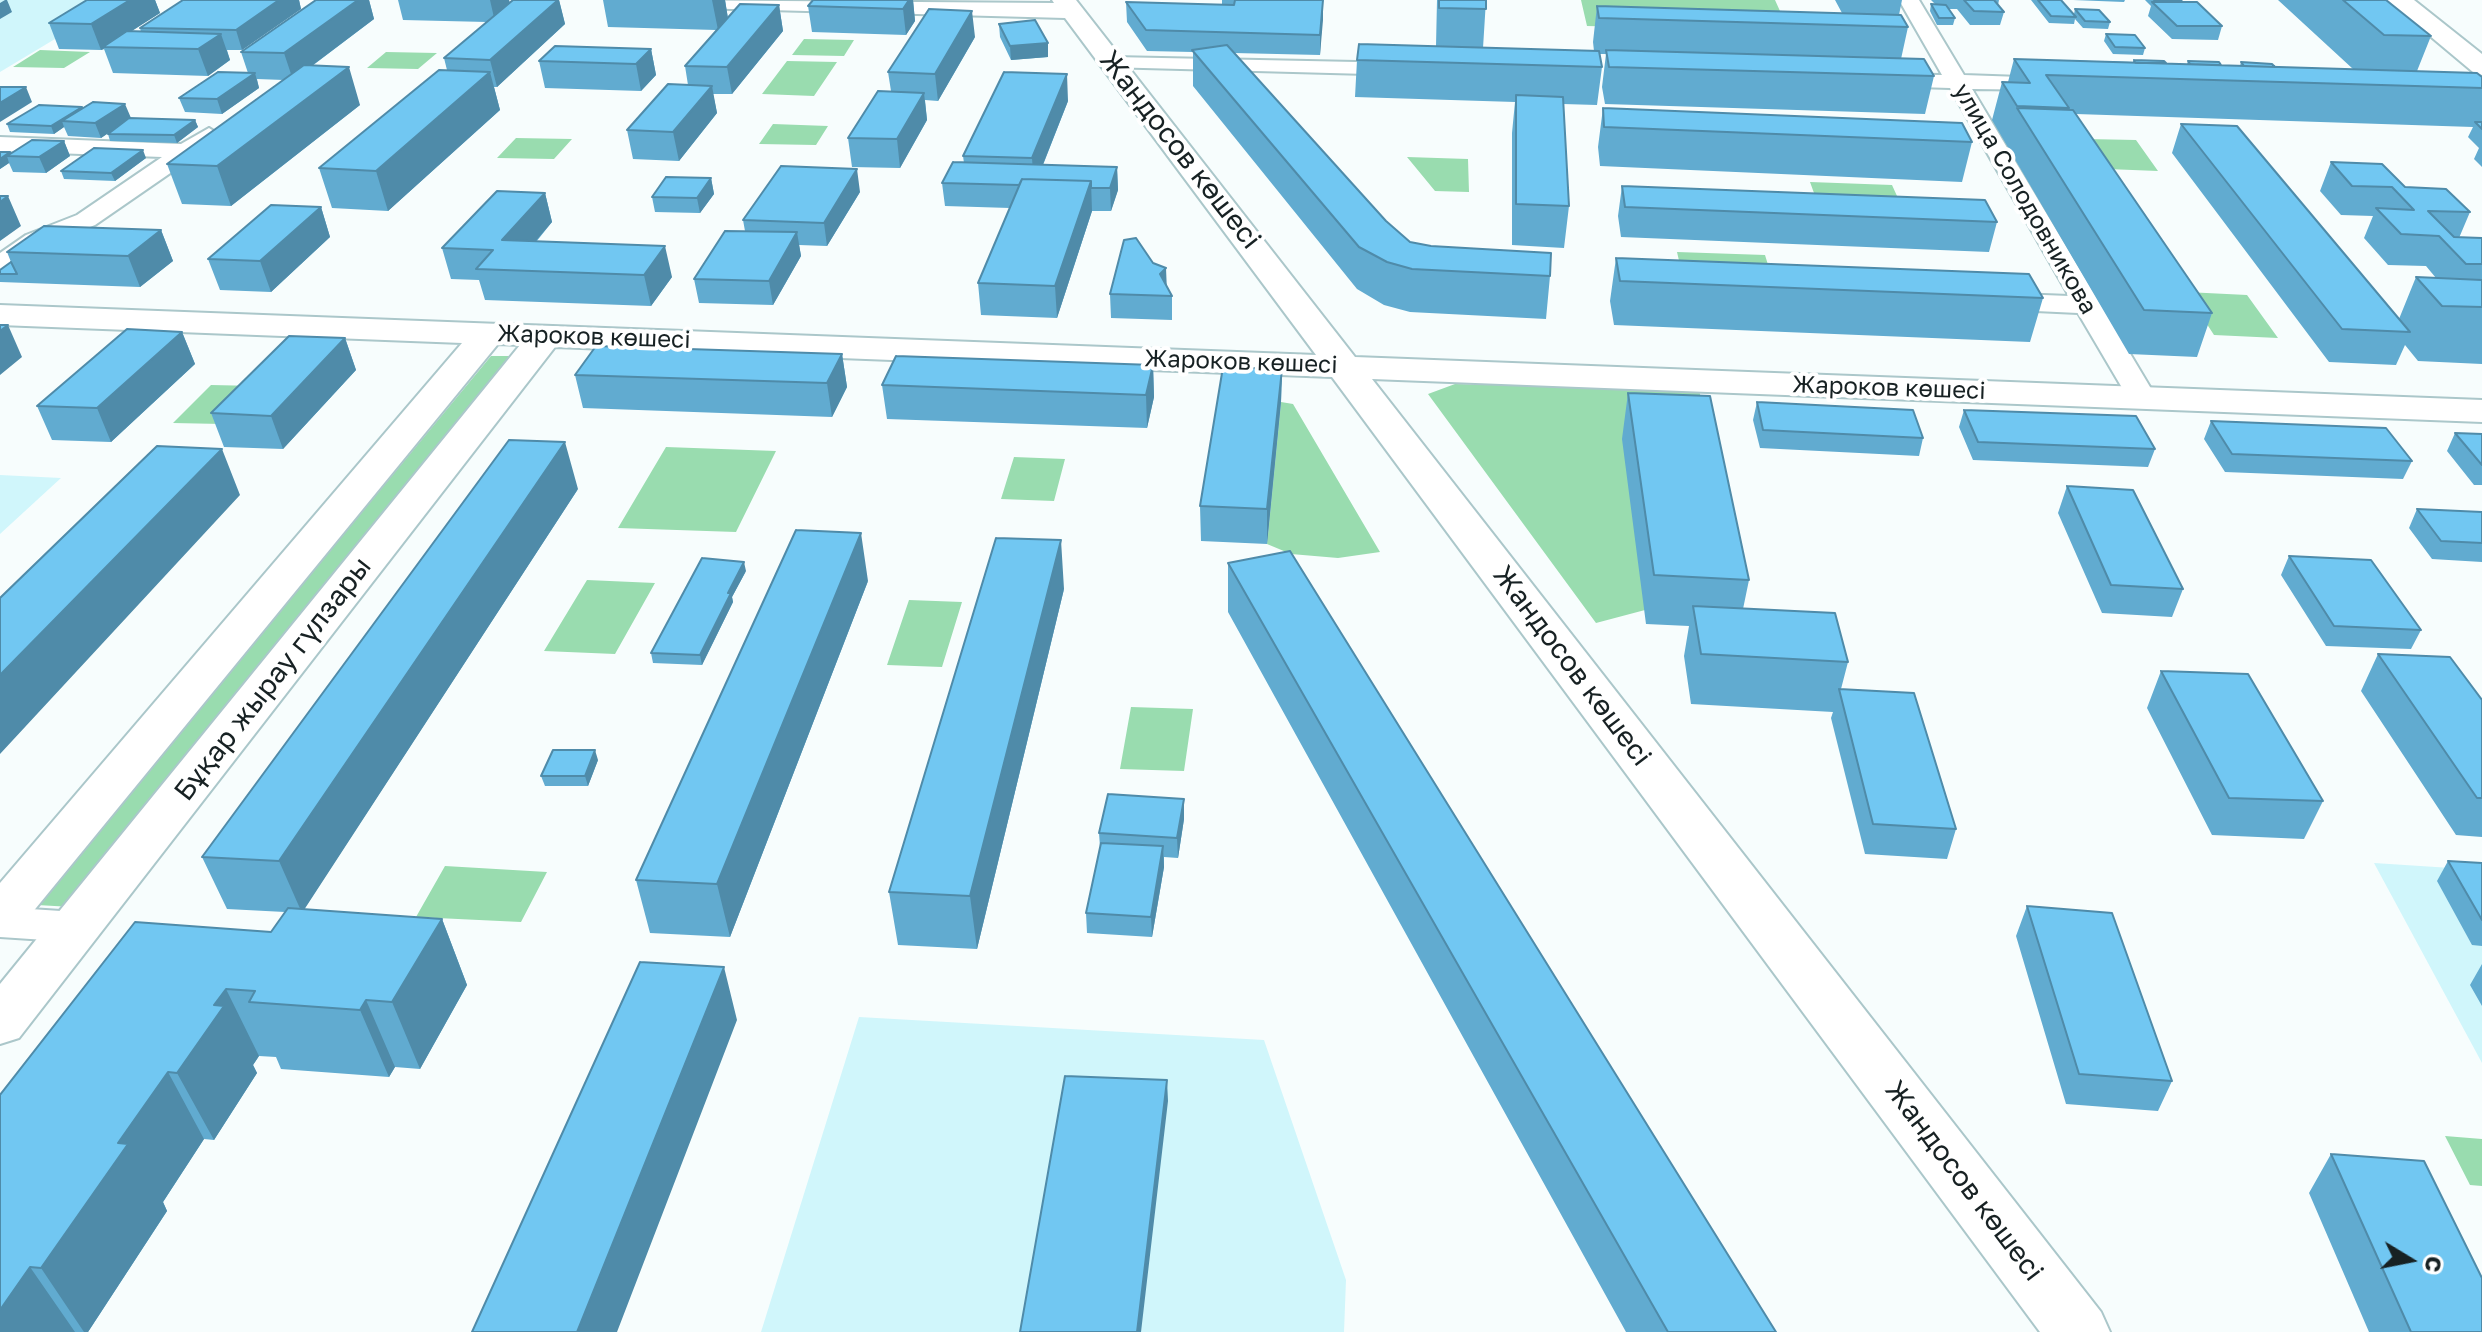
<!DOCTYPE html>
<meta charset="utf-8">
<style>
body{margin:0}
#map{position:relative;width:2482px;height:1332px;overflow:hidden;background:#f7fdfd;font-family:"Golos Text",sans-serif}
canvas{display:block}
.north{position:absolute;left:2370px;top:1220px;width:80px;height:80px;-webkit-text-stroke:6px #fff;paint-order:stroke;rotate:100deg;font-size:22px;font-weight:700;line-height:32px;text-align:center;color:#172123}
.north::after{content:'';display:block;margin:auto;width:28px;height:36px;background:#172123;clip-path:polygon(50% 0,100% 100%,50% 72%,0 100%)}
</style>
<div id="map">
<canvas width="2482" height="1332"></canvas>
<div class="north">С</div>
</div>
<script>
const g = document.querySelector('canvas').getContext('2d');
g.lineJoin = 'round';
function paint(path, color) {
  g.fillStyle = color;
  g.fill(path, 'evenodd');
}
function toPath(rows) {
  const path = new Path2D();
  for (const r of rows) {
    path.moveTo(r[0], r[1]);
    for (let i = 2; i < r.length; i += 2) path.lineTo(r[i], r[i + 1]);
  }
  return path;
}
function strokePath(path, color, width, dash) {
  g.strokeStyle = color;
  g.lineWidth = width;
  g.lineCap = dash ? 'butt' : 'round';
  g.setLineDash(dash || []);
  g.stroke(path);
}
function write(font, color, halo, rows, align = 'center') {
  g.font = font + ' "Golos Text",sans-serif';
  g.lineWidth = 8;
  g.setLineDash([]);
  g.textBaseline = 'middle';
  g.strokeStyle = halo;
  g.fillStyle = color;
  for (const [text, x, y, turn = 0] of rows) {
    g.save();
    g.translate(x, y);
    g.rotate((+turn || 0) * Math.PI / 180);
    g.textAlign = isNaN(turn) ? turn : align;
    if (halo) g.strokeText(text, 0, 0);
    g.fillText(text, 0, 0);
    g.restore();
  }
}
const built = toPath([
 [0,0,120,0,0,72],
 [0,475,61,478,0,534],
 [2374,863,2482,870,2482,1063],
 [859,1017,1264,1040,1346,1280,1344,1332,761,1332]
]);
const green = toPath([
 [1581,0,1775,0,1789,31,1587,26],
 [804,39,854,40,844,56,792,55],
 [40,50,90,52,64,68,13,67],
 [386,52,437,53,418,69,367,68],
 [787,61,837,62,814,96,762,94],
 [773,124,828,126,816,145,759,144],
 [516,138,572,139,554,159,497,158],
 [2086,139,2136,140,2158,171,2107,169],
 [1407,157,1468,159,1469,192,1435,191],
 [1810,182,1892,185,1902,207,1818,204],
 [1677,252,1765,255,1773,281,1683,278],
 [2186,292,2247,295,2278,338,2214,335],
 [491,356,510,356,72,907,37,905],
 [1455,384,1699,389,1708,435,1645,610,1596,623,1428,394],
 [211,385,258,386,222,424,173,423],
 [1281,402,1293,404,1380,552,1338,558,1291,554,1267,544],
 [666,447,776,451,736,532,618,528],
 [1014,457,1065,459,1054,501,1001,499],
 [587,580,655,583,615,654,544,651],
 [909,600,962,602,942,667,887,665],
 [1131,707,1193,709,1184,771,1120,769],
 [445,866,547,872,521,922,416,917],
 [2445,1136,2482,1139,2482,1186,2470,1185]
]);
const street = toPath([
 [1899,0,1919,0,1964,75,2049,78,2060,84,2049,90,1972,89,2156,397,2151,403,2131,403,2078,313,1993,309,1983,307,1980,301,1983,295,1993,293,2069,296,1950,88,1884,86,1873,80,1884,74,1942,75,1899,0],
 [1113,57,1405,63,1416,69,1405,75,1106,67,1102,63,1106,59,1113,57],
 [209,128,220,135,195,156,95,225,44,245,9,271,0,273,0,253,26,235,77,215,162,157,0,151,0,137,181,144,209,128],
 [0,907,76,912,91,916,97,927,91,938,76,942,0,937,0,907]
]);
const secondary = toPath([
 [646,0,1054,3,1052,0,1076,0,1355,357,2482,400,2482,422,1372,379,2101,1312,2110,1332,2040,1332,1332,377,555,347,19,1038,0,1044,0,984,520,345,498,344,18,930,0,936,0,883,462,343,0,325,0,305,1316,355,1065,18,658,7,646,0],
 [2387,0,2414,0,2482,54,2482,75,2473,72,2387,0]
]);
const wall = toPath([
 [87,0,155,0,160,13,131,31,141,32,140,28,183,0,299,0,301,9,242,50,227,50,230,60,208,76,113,73,104,49,101,50,59,49,49,23],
 [316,0,369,0,374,19,312,66,360,105,231,206,182,204,167,164,284,80,257,79,259,88,222,114,185,112,179,98,248,73,241,52],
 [398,0,509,0,510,3,513,0,559,0,565,24,497,87,494,87,500,110,388,211,332,208,319,168,447,70,444,58,487,22,403,20],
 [603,0,725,0,728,18,779,5,783,31,732,94,713,94,717,113,679,161,633,159,627,130,688,85,685,66,716,30,608,27],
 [813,0,913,0,915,21,906,35,812,32,808,6],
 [1222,0,1323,0,1320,55,1234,53,1386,221,1410,242,1550,276,1546,319,1410,312,1384,305,1357,289,1193,86,1193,52,1147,51,1127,22,1126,2,1222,5],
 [1437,0,1486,0,1483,48,1594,51,1593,42,1597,6,1842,13,1835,0,1902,0,1899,15,1908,27,1901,59,1934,76,1925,114,1605,104,1602,87,1606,54,1599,54,1602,67,1597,105,1563,104,1569,206,1564,248,1512,245,1512,133,1515,102,1355,97,1357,60,1436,46],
 [1931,0,1999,0,1998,5,2004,12,2000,25,1970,25,1957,9,1949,9,1955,18,1953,25,1937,25,1930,11,1931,4,1935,4],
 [2031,0,2061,0,2074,14,2075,9,2110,22,2108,29,2083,28,2075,19,2074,24,2049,23],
 [2073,0,2125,0,2124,2],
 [2145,0,2180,0,2222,26,2218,40,2172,39,2148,16,2151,6],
 [2278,0,2386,0,2431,36,2417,71,2482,77,2482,167,2474,159,2479,148,2468,137,2473,127,2076,114,2212,313,2197,357,2129,354,1992,120,2002,82,2008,82,2014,59,2133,62,2134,60,2166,63,2187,64,2188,61,2221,65,2240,66,2241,62,2275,67,2353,69],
 [999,24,1048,43,1048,57,1011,60,1000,37],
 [2106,34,2145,48,2143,55,2113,54,2104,41],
 [975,37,938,101,925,100,927,120,900,168,852,167,848,138,891,91,888,72],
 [651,49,656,75,641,91,545,88,539,61],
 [1068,101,1043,165,1117,167,1118,190,1111,211,1092,211,1057,318,981,315,978,283,1010,208,945,206,942,183,964,163,963,156],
 [83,108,131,118,195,120,198,127,177,143,110,141,108,134,114,129,101,138,68,136,64,127,54,134,10,132,7,124],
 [1603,108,1972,142,1962,182,1600,166,1598,147],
 [2181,124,2399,319,2416,277,2436,278,2426,266,2388,265,2364,238,2373,216,2341,215,2320,191,2331,162,2405,187,2470,212,2459,238,2482,238,2482,364,2418,361,2405,345,2396,365,2329,362,2172,153],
 [64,141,70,156,46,173,13,172,9,163,0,169,0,152,11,153],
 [146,158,115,181,64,179,61,171],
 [711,178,714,194,700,213,655,212,652,197],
 [1622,186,1997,222,1989,252,1621,237,1618,216],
 [860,192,827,246,799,245,801,256,773,305,699,303,694,279,745,231,743,220],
 [545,193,552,222,536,242,672,277,651,306,485,300,479,280,451,279,442,248],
 [321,207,330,237,271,292,220,290,208,259],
 [161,230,173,261,140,287,0,282,0,270,11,262,7,252],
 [1616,258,2043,298,2030,342,1614,325,1610,301],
 [1153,263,1172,296,1172,320,1111,318,1110,294],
 [182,332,195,364,111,442,52,440,37,406],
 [345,338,356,370,283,449,224,447,211,413],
 [842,354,847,387,832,417,583,408,575,375],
 [1153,365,1154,397,1147,428,887,419,882,385],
 [1282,369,1281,402,1267,544,1201,541,1200,506],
 [1628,393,1749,580,1743,609,1848,662,1841,689,1956,829,1947,859,1865,854,1831,718,1833,712,1691,704,1684,656,1689,626,1646,624,1622,439],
 [1757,402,1923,438,1919,456,1760,448,1753,420],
 [1964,410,2155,449,2148,467,1973,460,1959,427],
 [2211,421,2412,461,2403,479,2225,472,2204,439],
 [2455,433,2482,434,2482,485,2474,485,2447,451],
 [2067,486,2183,589,2172,617,2102,613,2058,513],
 [578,489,304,909,442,919,467,985,420,1069,395,1067,389,1077,281,1069,276,1057,259,1056,253,1065,257,1073,214,1140,204,1139,163,1202,167,1211,88,1332,0,1332,0,1095,271,932,285,912,227,909,202,857],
 [2417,509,2482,512,2482,562,2432,559,2409,528],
 [2289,556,2421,630,2411,649,2326,646,2281,575],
 [1228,563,1776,1332,1626,1332,1228,612],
 [746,571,732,597,733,602,702,665,653,663,651,653],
 [868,581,730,937,650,933,636,880],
 [1064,589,977,949,898,945,889,892],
 [2378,654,2482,700,2482,837,2456,835,2361,691],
 [2161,671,2323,801,2304,839,2212,835,2147,708],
 [598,760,588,786,545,786,541,776],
 [1184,799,1184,819,1178,858,1164,857,1164,867,1152,937,1087,933,1086,913,1100,847,1099,833],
 [2448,861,2482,863,2482,946,2472,945,2437,881],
 [2027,906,2172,1081,2158,1111,2066,1104,2016,936],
 [2482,964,2482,1006,2470,985],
 [2331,1154,2482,1332,2369,1332,2309,1193]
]);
const shadedWall = toPath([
 [5,0,7,0,12,12,0,19,0,3],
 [130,0,155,0,160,13,107,47,103,47,104,49,101,50,91,24],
 [279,0,299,0,301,9,242,50,236,30],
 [358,0,369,0,374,19,293,80,284,53],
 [490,0,509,0,511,9,495,22],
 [558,0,559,0,565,24,497,87,490,60],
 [712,0,725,0,728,19,718,30],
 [909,0,913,0,915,21,906,35,903,9],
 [1323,0,1323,20,1320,55,1320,35],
 [779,5,783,31,732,94,727,67],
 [972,11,975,37,938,101,935,74],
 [221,34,230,60,208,76,198,49],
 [1048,43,1048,57,1011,60,1010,46],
 [651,49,656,75,641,91,636,64],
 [349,67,360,105,231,206,217,166],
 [490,72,500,110,388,211,376,171],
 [255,73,259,88,222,114,217,99],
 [1067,74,1068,101,1034,187,1032,158],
 [712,86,717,113,679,161,673,132],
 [26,87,32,102,0,122,0,103],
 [924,93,927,120,900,168,897,139],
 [125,104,131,118,101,138,95,123],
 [82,107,85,114,62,121,64,127,54,134,51,126],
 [195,120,198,127,177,143,174,135],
 [64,141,70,156,46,173,39,157],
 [143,150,146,158,115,181,111,173],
 [10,152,12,156,7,156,9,163,0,169,0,159],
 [1117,167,1118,190,1111,211,1110,188],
 [857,169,860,192,827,246,824,223],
 [711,178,714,194,700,213,697,198],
 [1091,181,1092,211,1057,318,1055,286],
 [545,193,552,222,510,271,502,240],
 [8,196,21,226,0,241,0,202],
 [321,207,330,237,271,292,260,261],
 [161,230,173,261,140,287,128,256],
 [797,232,801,256,773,305,769,281],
 [665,246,672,277,651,306,644,275],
 [1166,268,1167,292,1160,274],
 [8,325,22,357,0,375,0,331],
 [182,332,195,364,111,442,97,408],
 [345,338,356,370,283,449,271,416],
 [842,354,847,387,832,417,827,383],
 [1153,365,1154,397,1147,428,1146,395],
 [1282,369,1281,402,1267,544,1267,509],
 [565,442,578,489,302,913,279,861],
 [222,449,240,495,0,754,0,675],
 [861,533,868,581,730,937,717,884],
 [1061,540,1064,589,977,949,970,896],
 [744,562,746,571,732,597,733,602,702,665,700,655,728,593],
 [595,750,598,760,588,786,585,776],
 [1184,799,1184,819,1178,858,1177,838],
 [1163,846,1164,867,1152,937,1151,917],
 [442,919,467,985,420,1069,392,1002],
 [724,967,737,1020,617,1332,577,1332],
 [226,989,259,1056,253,1065,257,1073,214,1140,177,1073,214,1005],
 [366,1000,395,1067,389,1077,360,1010],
 [168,1072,204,1139,163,1202,167,1211,88,1332,84,1332,41,1268,118,1143],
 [1167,1080,1168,1101,1141,1332,1137,1332],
 [30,1267,75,1332,0,1332,0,1310]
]);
const building = toPath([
 [87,0,130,0,91,24,49,23,87,0],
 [183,0,279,0,236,30,140,28,183,0],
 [316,0,358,0,284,53,241,52,316,0],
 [513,0,558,0,490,60,444,58,513,0],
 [813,0,909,0,903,9,808,6,813,0],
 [1235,0,1323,0,1320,35,1146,30,1126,2,1234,5,1235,0],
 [1439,0,1486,0,1486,9,1439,8,1439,0],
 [1964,0,1994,0,2004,12,1974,11,1964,0],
 [2038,0,2061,0,2076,17,2051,16,2038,0],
 [2154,0,2180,0,2183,2,2157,2,2154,0],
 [2343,0,2386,0,2431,36,2384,35,2343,0],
 [2152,2,2197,2,2222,26,2177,26,2152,2],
 [740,4,779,5,727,67,685,66,740,4],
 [1931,4,1946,5,1955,18,1939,18,1931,4],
 [1597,6,1901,15,1908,27,1599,18,1597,6],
 [929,9,972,11,935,74,888,72,929,9],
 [2075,9,2099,10,2110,22,2085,21,2075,9],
 [1035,20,1048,43,1010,46,999,24,1035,20],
 [127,31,221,34,198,49,103,47,127,31],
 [2106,34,2135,35,2145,48,2115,47,2106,34],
 [1359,44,1599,51,1602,67,1357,60,1359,44],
 [1227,45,1386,221,1410,242,1431,246,1551,253,1550,276,1412,269,1387,262,1359,247,1192,50,1227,45],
 [555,46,651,49,636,64,539,61,555,46],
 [1606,50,1924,59,1934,76,1609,67,1606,50],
 [2014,59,2477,73,2482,77,2482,88,2046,75,2069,108,2017,106,2002,82,2030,83,2014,59],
 [2134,60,2164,61,2166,63,2135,63,2134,60],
 [2188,61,2219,62,2221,65,2190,64,2188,61],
 [2241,62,2272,64,2275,67,2244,66,2241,62],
 [304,65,349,67,217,166,167,164,304,65],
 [439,70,490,72,376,171,319,168,439,70],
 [218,72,255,73,217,99,179,98,218,72],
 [1004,72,1067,74,1032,158,963,156,1004,72],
 [668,84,712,86,673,132,627,130,668,84],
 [0,87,26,87,0,103,0,87],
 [878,91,924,93,897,139,848,138,878,91],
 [1516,95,1563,97,1569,206,1516,204,1516,95],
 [93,102,125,104,95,123,62,121,93,102],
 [39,105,82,107,51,126,7,124,39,105],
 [1603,108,1962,123,1972,142,1604,127,1603,108],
 [2017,108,2073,110,2212,313,2144,310,2017,108],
 [129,118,195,120,174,135,108,134,129,118],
 [2475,122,2482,122,2482,129,2475,122],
 [2181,124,2237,126,2410,332,2342,329,2181,124],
 [32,140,64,141,39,157,7,156,32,140],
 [94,148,143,150,111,173,61,171,94,148],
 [0,152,10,152,0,159,0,152],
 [953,162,1117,167,1110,188,1091,188,1091,181,1022,179,1019,185,942,183,953,162],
 [2331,162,2382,164,2405,187,2446,189,2470,212,2428,211,2454,237,2482,238,2482,264,2466,264,2439,236,2401,234,2376,208,2414,210,2392,187,2352,186,2331,162],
 [781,166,857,169,824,223,743,220,781,166],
 [666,177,711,178,697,198,652,197,666,177],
 [1022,179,1091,181,1055,286,978,283,1022,179],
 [1622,186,1985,200,1997,222,1625,207,1622,186],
 [497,191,545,193,502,240,665,246,644,275,476,269,493,250,442,248,497,191],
 [0,196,8,196,0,202,0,196],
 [271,205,321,207,260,261,208,259,271,205],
 [44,226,161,230,128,256,7,252,44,226],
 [725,231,797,232,769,281,694,279,725,231],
 [1136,238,1153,263,1166,268,1160,274,1172,296,1110,294,1124,240,1136,238],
 [1616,258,2029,274,2043,298,1620,281,1616,258],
 [11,262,17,274,0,274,0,270,11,262],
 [2416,277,2482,280,2482,307,2442,306,2416,277],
 [0,325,8,325,0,331,0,325],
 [127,329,182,332,97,408,37,406,127,329],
 [289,336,345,338,271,416,211,413,289,336],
 [596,346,842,354,827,383,575,375,596,346],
 [896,356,1153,365,1146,395,882,385,896,356],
 [1223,367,1282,369,1267,509,1200,506,1223,367],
 [1628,393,1710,396,1749,580,1654,575,1628,393],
 [1757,402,1913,410,1923,438,1763,430,1757,402],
 [1964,410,2136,416,2155,449,1978,442,1964,410],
 [2211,421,2386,428,2412,461,2232,454,2211,421],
 [2455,433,2482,434,2482,465,2455,433],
 [509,440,565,442,279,861,202,857,509,440],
 [157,446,222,449,0,675,0,598,157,446],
 [2067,486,2133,490,2183,589,2111,585,2067,486],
 [2417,509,2482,512,2482,543,2441,541,2417,509],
 [796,530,861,533,717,884,636,880,796,530],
 [996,538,1061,540,970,896,889,892,996,538],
 [1290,551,1776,1332,1668,1332,1228,563,1290,551],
 [2289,556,2371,560,2421,630,2334,626,2289,556],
 [702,558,744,562,728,593,731,593,700,655,651,653,702,558],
 [1693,606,1835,613,1848,662,1701,654,1693,606],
 [2378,654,2450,657,2482,700,2482,798,2477,798,2378,654],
 [2161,671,2248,674,2323,801,2229,798,2161,671],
 [1839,689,1914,693,1956,829,1873,824,1839,689],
 [553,750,595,750,585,776,541,776,553,750],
 [1108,794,1184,799,1177,838,1099,833,1108,794],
 [1101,843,1163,846,1151,917,1086,913,1101,843],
 [2448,861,2482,863,2482,920,2448,861],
 [2027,906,2112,913,2172,1081,2079,1074,2027,906],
 [288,908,442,919,392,1002,366,1000,360,1010,249,1002,255,991,226,989,214,1005,224,1006,177,1073,168,1072,118,1143,128,1144,41,1268,30,1267,0,1310,0,1095,135,922,271,932,288,908],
 [640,962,724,967,577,1332,472,1332,640,962],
 [1065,1076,1167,1080,1137,1332,1020,1332,1065,1076],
 [2331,1154,2424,1161,2482,1278,2482,1332,2411,1332,2331,1154]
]);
const farStreetnames = [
 ["улица Солодовникова",2025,199,60],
 ["Жароков көшесі",594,337,2],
 ["Жароков көшесі",1241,362,2],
 ["Жароков көшесі",1889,388,2]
];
const streetNames = [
 ["Жандосов көшесі",1180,150,52],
 ["Жандосов көшесі",1572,666,53],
 ["Бұқар жырау гүлзары",273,679,-52],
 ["Жандосов көшесі",1964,1181,53]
];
paint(built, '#d0f6fb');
paint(green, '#99dcaf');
strokePath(street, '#abc7ca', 4);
strokePath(secondary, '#abc7ca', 4);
paint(street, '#fff');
paint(secondary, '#fff');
paint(wall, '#61abd0');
paint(shadedWall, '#4f8ba9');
paint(building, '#71c7f2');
strokePath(building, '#4f8ba9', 2);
write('24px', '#172123', '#fff', farStreetnames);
write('28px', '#172123', '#fff', streetNames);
</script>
